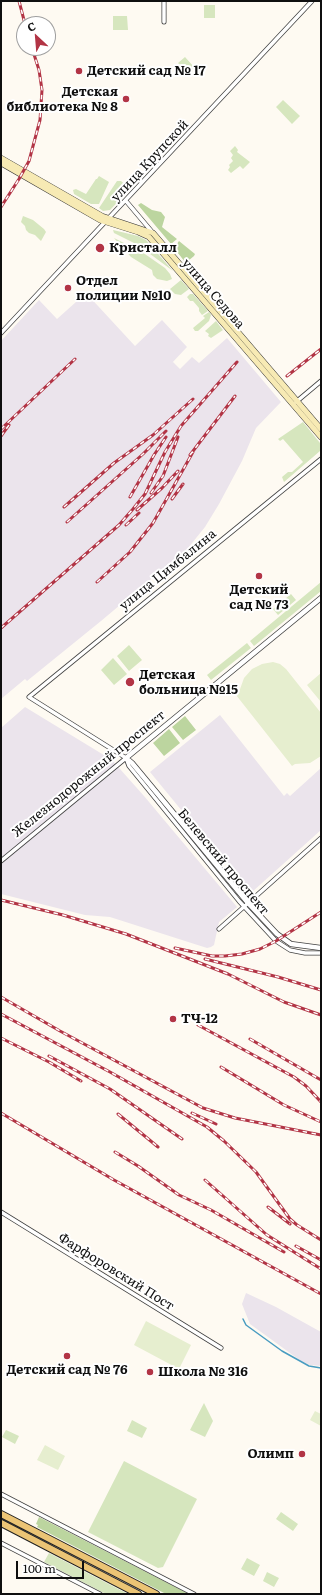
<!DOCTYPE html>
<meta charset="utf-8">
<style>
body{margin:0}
#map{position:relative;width:322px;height:1595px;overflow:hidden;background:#fefaf2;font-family:Literata,serif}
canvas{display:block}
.frame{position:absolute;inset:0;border:2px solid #0f0f0f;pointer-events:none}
.north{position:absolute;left:16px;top:16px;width:40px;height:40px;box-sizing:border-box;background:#fff;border:1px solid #9f9f9f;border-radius:50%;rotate:334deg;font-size:11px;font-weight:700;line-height:16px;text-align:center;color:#0f0f0f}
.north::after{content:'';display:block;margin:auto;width:14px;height:18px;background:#b23445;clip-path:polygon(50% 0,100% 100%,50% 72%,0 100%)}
.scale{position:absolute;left:16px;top:1561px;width:68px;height:18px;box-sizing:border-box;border:2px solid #0f0f0f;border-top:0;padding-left:5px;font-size:12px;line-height:14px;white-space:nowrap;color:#0f0f0f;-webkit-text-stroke:3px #fff;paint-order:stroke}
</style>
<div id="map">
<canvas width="322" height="1595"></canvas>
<div class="frame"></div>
<div class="north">С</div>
<div class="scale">100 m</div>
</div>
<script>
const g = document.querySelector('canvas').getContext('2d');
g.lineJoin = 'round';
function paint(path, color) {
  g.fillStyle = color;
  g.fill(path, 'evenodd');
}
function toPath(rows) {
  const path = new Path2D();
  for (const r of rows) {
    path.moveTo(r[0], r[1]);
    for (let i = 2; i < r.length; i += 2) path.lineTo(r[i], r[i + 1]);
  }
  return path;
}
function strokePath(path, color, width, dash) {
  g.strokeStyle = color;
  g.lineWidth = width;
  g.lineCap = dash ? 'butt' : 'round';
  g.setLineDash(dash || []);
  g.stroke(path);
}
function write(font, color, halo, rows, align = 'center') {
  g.font = font + ' Literata,serif';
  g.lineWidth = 4;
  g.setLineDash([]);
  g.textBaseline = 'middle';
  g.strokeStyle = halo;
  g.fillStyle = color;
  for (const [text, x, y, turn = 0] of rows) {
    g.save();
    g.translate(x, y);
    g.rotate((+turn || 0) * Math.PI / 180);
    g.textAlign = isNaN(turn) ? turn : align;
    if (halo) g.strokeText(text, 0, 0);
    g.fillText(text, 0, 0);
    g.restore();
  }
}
const industrial = toPath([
 [86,293,135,346,162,320,187,347,171,364,173,362,180,369,192,357,199,363,227,338,281,402,256,428,242,461,219,504,205,527,188,548,101,621,27,681,25,679,1,699,1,341,39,300,57,319],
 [25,707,112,760,144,796,237,907,219,922,214,945,211,947,207,948,110,917,85,915,1,894,1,728],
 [220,715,284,796,287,793,290,796,321,768,321,830,252,892,232,870,227,861,224,862,150,772],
 [246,1293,276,1307,321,1332,321,1366,310,1365,301,1361,250,1324,242,1304]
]);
const green = toPath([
 [204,5,215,5,215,18,204,18],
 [113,16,127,16,128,30,113,30],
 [185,57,194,67,188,73,178,63],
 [283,100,300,116,292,124,276,107],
 [235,146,238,150,237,152,250,162,243,169,240,166,231,173,228,170,230,167,229,165,233,161,231,158,233,155,230,151],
 [99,176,109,182,99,204,91,204,74,194,73,190,76,189,86,194,96,179,97,179],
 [117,181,121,181,130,189,110,210,103,211,99,208],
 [23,216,33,220,44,229,46,232,41,241,35,235,29,233,26,230,25,226,21,222],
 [113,230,138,236,146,240,173,271,138,245,114,233],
 [114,238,142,252,165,268,170,274,172,279,167,281,157,279,153,275,152,270,131,257],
 [181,280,189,289,181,295,175,294,170,289],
 [190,294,193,294,208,311,202,315,199,311,199,308,193,301,190,301,187,297],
 [209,312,211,315,209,321,198,331,195,331,193,328,205,318,203,316],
 [216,321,223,330,211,338,208,336,209,334,205,331],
 [303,422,320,443,320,451,284,482,282,477,288,472,292,472,303,462,283,439,280,441,278,439],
 [321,582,321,591,254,646,250,641],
 [291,594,296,600,278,615,273,609],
 [247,643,251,648,211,680,207,675],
 [129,645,142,660,129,671,117,656],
 [113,658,127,674,114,685,101,670],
 [204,1403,213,1421,205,1437,190,1430],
 [132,1420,147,1428,142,1438,127,1431],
 [6,1430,19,1436,15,1444,2,1437],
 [124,1461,197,1499,163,1567,158,1568,88,1532],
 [281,1512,298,1524,293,1531,276,1519],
 [49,1553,128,1594,106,1594,44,1562],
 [247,1558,260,1565,254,1576,241,1569],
 [267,1572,279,1578,274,1587,263,1581]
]);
const forest = toPath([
 [141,203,152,210,161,212,165,217,162,227,177,239,171,244,138,205],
 [179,241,195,254,194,256,188,261,185,262,174,248],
 [185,716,196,730,183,740,172,727],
 [169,729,180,743,164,756,153,743],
 [39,1517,189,1594,166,1594,37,1527,38,1525,36,1524]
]);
const pitch = toPath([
 [273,662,280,664,286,669,321,713,321,756,310,763,295,764,292,766,236,695,239,692,244,678,252,669,262,664],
 [321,673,321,702,307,685],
 [146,1321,191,1345,179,1369,134,1345],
 [315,1411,321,1414,321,1426,310,1420],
 [45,1445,65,1456,58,1470,37,1460]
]);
const stream = toPath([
 [243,1319,246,1325,282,1351,309,1366,321,1368]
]);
const minor = toPath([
 [164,22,164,1],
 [126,201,153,233],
 [1,333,312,1],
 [296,402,321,381],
 [321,459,29,697,126,758,129,766,239,901,276,941,290,950,305,953,321,953],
 [1,861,126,758],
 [219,929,321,838],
 [1,1212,221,1348],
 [1,1494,194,1594],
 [1,1543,100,1594]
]);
const tertiary = toPath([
 [321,598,126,758,132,763,248,903,277,934,291,944,321,948]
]);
const secondary = toPath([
 [1,158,102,216,153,233,321,429],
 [1,163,100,220,138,232,149,237,321,437]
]);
const primary = toPath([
 [1,1514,156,1594],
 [1,1523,138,1594]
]);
const rail = toPath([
 [19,1,25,24],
 [1,207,19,179,29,161,40,120,42,90,39,70,32,48],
 [287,376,321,349],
 [1,429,75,359],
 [1,436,9,425],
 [190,455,235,396],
 [151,493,163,476,178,437],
 [130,497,154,455,166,437],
 [172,499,183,484],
 [64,507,114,463,153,435,193,399],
 [137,510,162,488,178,471],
 [67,522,143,454,166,431],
 [126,525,139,513],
 [97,582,130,552,153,523,193,452],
 [1,628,119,525,133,509,145,494,165,452,181,426,237,362],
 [1,900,63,915,126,934,228,974,284,1002,321,1015],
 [175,948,212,956,225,956,242,954,260,949,276,941,321,912],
 [205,959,278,977,321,990],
 [1,997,60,1031,203,1108,235,1118,321,1135],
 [1,1014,110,1072,207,1127,224,1141,256,1172,290,1219,297,1225,321,1240],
 [198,1025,294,1077,306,1086,321,1102],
 [1,1038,49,1062,81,1081],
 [250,1039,321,1080],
 [49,1056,110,1089,182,1139],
 [221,1067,284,1105,321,1122],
 [1,1113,114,1180,321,1294],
 [192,1113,216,1124],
 [118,1114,158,1147],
 [115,1152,138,1166,179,1195,211,1210,284,1252],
 [205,1180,267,1235,321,1269],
 [268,1207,290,1224],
 [296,1246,321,1260]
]);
const markers = [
 [79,71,4,"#b23445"],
 [126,99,4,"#b23445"],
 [100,248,5,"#b23445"],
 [68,288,4,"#b23445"],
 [259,576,4,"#b23445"],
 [130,682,5,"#b23445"],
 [173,1019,4,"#b23445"],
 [67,1356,4,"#b23445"],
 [150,1372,4,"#b23445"],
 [302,1454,4,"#b23445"]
];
const poiNames = [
 ["Детский сад № 17",87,71],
 ["Детская",118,92,"right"],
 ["библиотека № 8",118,107,"right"],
 ["Кристалл",109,248],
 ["Отдел",76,281],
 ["полиции №10",76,296],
 ["Детский",259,590,"center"],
 ["сад № 73",259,605,"center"],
 ["Детская",139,675],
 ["больница №15",139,690],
 ["ТЧ-12",181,1019],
 ["Детский сад № 76",67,1370,"center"],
 ["Школа № 316",158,1372],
 ["Олимп",294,1454,"right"]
];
const streetNames = [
 ["улица Крупской",150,161,-47],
 ["улица Седова",213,294,49],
 ["улица Цимбалина",168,570,-39],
 ["Железнодорожный проспект",89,774,-39],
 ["Белевский проспект",223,862,50],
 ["Фарфоровский Пост",116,1272,32]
];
paint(industrial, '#ebe4ec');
paint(green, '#d6e6be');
paint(forest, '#bcd59f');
paint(pitch, '#e6eecf');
strokePath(stream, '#499cc1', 1.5);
strokePath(minor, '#424242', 5);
strokePath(tertiary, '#424242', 6);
strokePath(secondary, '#313131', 6);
strokePath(primary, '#202020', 8);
strokePath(minor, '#fff', 3.5);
strokePath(tertiary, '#fff', 4.5);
strokePath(secondary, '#f7eab4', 5);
strokePath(primary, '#ebc475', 6);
strokePath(rail, '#b23445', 3);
strokePath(rail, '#fff', 1.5, [4.5]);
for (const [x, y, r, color] of markers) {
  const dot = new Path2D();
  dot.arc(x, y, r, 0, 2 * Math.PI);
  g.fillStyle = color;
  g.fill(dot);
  strokePath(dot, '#fff', 1.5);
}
write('bold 13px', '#0f0f0f', '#fff', poiNames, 'left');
write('13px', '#0f0f0f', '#fff', streetNames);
</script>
